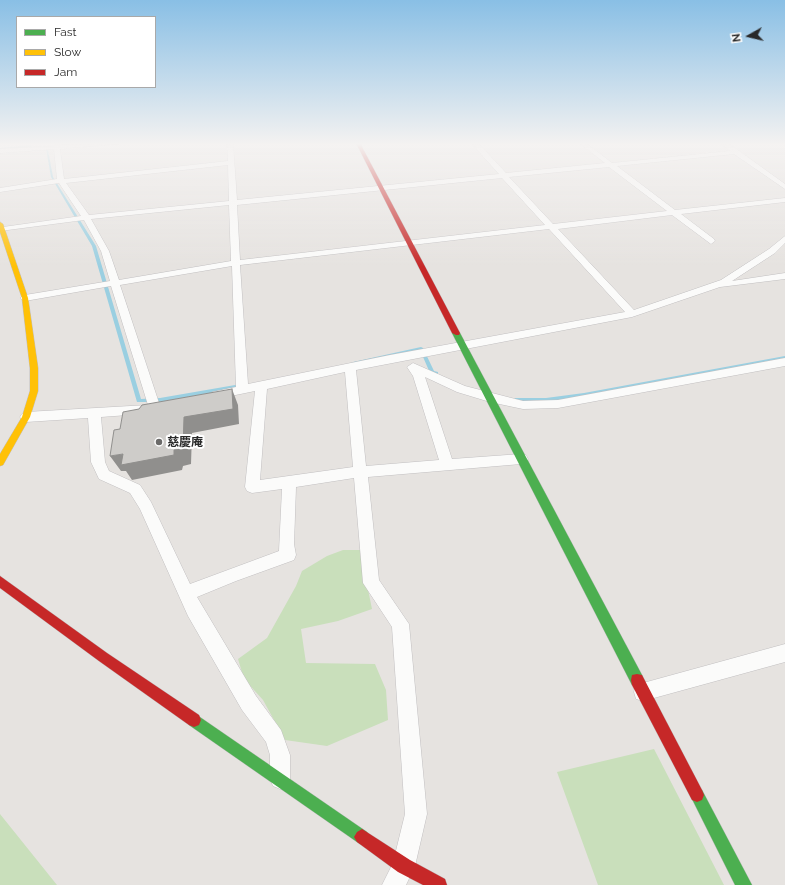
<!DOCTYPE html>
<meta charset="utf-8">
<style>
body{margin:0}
#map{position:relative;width:785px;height:885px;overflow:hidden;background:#e6e3e0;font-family:Raleway,sans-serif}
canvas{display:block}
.legend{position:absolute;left:16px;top:16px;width:140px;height:72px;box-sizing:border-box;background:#fff;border:1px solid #a9a9a9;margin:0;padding:5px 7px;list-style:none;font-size:12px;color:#292929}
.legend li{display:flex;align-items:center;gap:8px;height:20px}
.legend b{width:20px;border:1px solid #a9a9a9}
.north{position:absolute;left:729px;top:16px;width:40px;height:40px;-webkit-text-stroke:3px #fff;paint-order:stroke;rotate:262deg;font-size:11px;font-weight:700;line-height:16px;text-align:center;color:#292929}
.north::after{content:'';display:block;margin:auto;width:14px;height:18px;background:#292929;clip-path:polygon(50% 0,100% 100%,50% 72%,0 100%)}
</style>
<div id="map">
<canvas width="785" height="885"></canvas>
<ul class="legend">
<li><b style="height:5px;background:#4caf50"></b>Fast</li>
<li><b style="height:5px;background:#ffc107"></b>Slow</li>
<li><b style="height:5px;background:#c62828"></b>Jam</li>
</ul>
<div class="north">N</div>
</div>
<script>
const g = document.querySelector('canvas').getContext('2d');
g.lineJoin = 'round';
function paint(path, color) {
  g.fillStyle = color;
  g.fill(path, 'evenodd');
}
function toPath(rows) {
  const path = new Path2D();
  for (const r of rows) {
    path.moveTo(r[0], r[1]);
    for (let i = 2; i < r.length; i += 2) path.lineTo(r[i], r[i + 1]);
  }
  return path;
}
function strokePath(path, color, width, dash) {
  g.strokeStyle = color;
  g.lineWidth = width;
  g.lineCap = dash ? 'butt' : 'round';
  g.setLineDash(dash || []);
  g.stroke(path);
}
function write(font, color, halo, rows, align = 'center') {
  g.font = font + ' Raleway,"Noto Sans JP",sans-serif';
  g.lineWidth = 4;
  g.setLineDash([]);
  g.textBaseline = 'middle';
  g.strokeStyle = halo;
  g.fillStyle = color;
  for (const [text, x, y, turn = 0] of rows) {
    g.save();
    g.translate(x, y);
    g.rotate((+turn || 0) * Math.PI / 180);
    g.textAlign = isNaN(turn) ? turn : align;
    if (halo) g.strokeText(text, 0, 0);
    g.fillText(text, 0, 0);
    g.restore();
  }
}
const green = toPath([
 [343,550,360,550,372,609,338,621,301,629,306,663,375,664,386,690,388,720,327,746,285,740,263,700,244,679,238,659,267,638,296,586,302,571,327,556],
 [654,749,724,885,598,885,557,772],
 [0,814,57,885,0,885]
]);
const stream = toPath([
 [32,145,31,147,0,150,0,148,32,145],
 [46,149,48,150,53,177,96,246,141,399,160,398,241,384,243,386,243,387,160,402,137,402,92,246,51,177,46,149],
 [421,347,423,348,434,371,438,372,438,374,436,374,430,373,420,350,353,364,351,363,353,362,421,347],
 [785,356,785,358,584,397,546,402,515,402,513,400,515,398,546,398,584,393,785,356]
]);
const street = toPath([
 [56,143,62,143,61,145,127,143,60,149,64,179,228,161,227,143,233,143,237,200,499,174,471,143,478,143,506,173,605,163,579,143,586,143,612,163,730,151,720,143,728,143,785,184,785,189,734,154,617,166,675,210,785,198,785,202,681,214,714,239,715,241,711,244,672,215,558,229,634,310,721,280,769,249,785,236,785,243,775,253,732,281,785,273,785,279,720,287,632,317,356,370,366,466,439,460,413,376,407,367,413,363,465,386,523,401,558,400,785,358,785,366,558,408,523,409,490,402,457,392,425,377,452,459,521,454,526,455,528,459,526,463,521,464,368,477,379,580,409,624,427,814,415,866,406,885,382,885,393,863,405,814,392,627,363,583,354,478,296,487,294,544,296,555,294,560,236,581,197,597,256,696,281,730,290,755,290,779,287,786,280,789,273,786,270,779,270,755,266,742,242,710,188,616,140,509,130,493,99,479,91,462,88,418,26,422,22,420,20,417,22,414,26,412,148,405,111,286,25,301,20,298,25,295,110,281,101,251,84,220,0,231,0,227,3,227,81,216,59,183,0,192,0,188,57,179,54,149,0,153,0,149,55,146,56,143],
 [228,165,229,201,89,215,66,183,228,165],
 [609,167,667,211,553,224,509,177,609,167],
 [502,178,545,225,240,260,237,205,502,178],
 [229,205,231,261,119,280,109,251,91,219,229,205],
 [549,229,625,312,390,355,248,384,240,265,549,229],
 [232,266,236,387,212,392,210,395,212,398,216,399,255,391,245,487,247,491,252,493,282,489,279,551,190,584,151,502,140,485,109,471,105,462,101,417,128,415,148,411,150,409,154,410,158,409,160,406,120,285,232,266],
 [345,372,353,467,260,480,267,389,345,372],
 [785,644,785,662,643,701,636,699,634,692,636,685,643,683,785,644]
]);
const fast = toPath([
 [453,331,456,331,460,333,642,675,643,680,642,685,637,686,632,685,452,333,453,331],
 [194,713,367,832,370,837,367,842,362,845,357,842,189,725,187,720,189,715,194,713],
 [697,788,702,790,752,885,735,885,690,795,692,790,697,788]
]);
const slow = toPath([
 [0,222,3,224,28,298,38,368,38,391,30,417,3,465,0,466,0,454,22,417,30,391,30,368,22,298,0,232,0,222]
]);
const jam = toPath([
 [356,143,360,143,460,333,459,335,456,335,452,333,356,143],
 [0,576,107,653,199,715,201,720,199,725,194,727,189,725,99,661,0,588,0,576],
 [637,674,642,675,702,790,704,795,702,800,697,802,692,800,632,685,631,680,632,675,637,674],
 [362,829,410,860,445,879,447,885,423,885,398,872,357,842,354,837,357,832,362,829]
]);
const shadedWall = toPath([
 [232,389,238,405,239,424,192,433,191,464,183,466,182,470,132,480,126,471,121,471,110,456,123,454,174,450,184,417]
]);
const building = toPath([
 [232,389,233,409,184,417,183,449,174,450,174,455,121,465,123,454,110,456,114,430,120,429,123,412,139,409,142,405,232,389]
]);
const markers = [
 [159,442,4,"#6b6a69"]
];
const poiNames = [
 ["慈慶庵",167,442]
];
paint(green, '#c9dfbb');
paint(stream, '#9acfe1');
strokePath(street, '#c1bfc0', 1);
strokePath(fast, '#c1bfc0', 1);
strokePath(slow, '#c1bfc0', 1);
strokePath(jam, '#c1bfc0', 1);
paint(street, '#fbfbfa');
paint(fast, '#4caf50');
paint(slow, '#ffc107');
paint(jam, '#c62828');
paint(shadedWall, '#908f8d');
paint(building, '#ceccc9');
strokePath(building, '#908f8d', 1);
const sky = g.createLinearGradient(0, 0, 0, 267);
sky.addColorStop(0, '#89bfe5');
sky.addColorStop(0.54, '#f4f2f1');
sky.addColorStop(1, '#f4f2f100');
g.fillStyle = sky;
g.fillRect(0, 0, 785, 267);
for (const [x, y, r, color] of markers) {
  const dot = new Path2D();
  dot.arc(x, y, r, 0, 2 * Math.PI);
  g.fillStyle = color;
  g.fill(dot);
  strokePath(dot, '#fff', 1.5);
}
write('bold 12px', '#292929', '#fff', poiNames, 'left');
</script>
